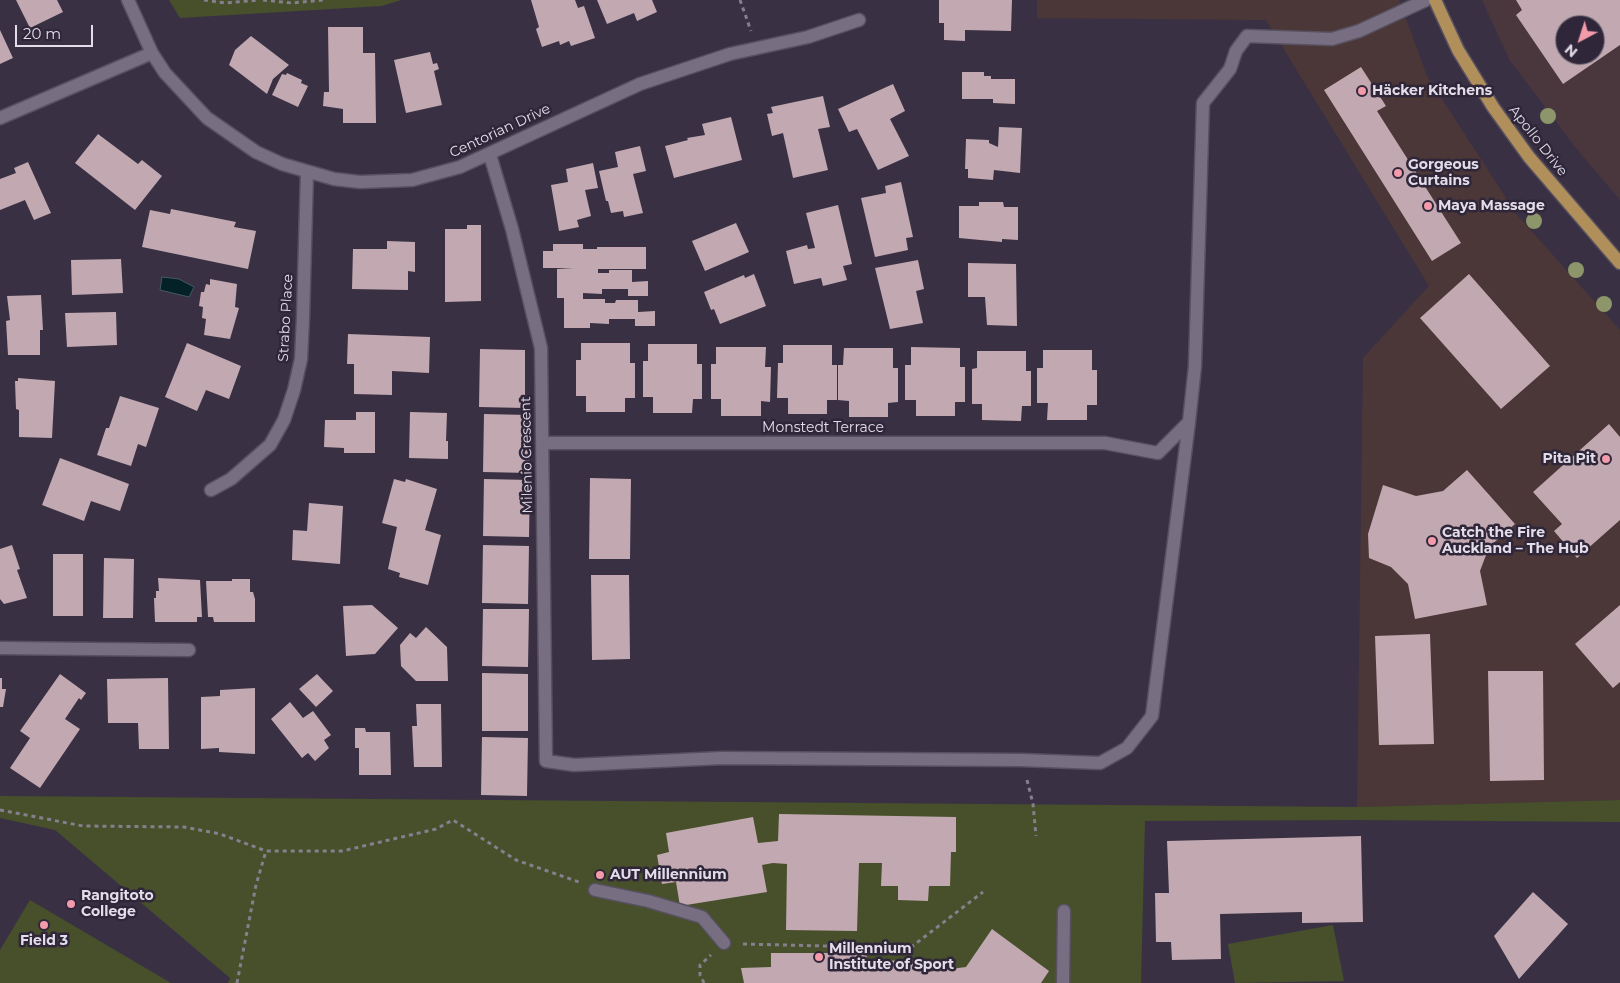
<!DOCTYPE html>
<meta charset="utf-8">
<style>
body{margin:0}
#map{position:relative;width:1620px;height:983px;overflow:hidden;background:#393143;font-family:Montserrat,sans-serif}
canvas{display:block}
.north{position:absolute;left:1555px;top:15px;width:50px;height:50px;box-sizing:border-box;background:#2f2739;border:1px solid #77707f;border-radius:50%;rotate:220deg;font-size:14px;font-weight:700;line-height:20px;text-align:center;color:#e2dde9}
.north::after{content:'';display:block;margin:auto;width:18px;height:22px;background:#f39aab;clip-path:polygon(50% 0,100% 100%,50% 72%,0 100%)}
.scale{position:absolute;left:15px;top:25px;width:78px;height:22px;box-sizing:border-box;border:2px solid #e2dde9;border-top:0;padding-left:6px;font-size:15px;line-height:18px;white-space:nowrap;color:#e2dde9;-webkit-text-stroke:4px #2f2739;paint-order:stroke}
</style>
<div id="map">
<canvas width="1620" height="983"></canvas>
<div class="north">N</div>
<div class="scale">20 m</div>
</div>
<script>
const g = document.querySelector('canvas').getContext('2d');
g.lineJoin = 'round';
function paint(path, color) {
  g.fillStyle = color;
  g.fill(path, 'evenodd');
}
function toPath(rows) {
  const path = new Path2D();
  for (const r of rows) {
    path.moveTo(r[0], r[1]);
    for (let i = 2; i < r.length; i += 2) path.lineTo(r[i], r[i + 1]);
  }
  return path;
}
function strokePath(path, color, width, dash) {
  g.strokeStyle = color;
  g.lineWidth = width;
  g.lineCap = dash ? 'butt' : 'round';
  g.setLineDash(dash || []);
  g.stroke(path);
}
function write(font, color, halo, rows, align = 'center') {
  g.font = font + ' Montserrat,sans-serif';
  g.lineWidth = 5;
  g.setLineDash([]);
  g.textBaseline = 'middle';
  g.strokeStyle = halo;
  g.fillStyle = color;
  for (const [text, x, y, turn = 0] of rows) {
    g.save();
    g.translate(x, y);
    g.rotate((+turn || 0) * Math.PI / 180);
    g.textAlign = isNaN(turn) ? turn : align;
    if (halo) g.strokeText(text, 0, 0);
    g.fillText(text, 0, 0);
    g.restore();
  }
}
const commercial = toPath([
 [1037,0,1399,0,1427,76,1517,215,1620,330,1620,800,1357,807,1363,358,1429,286,1266,20,1037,18]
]);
const industrial = toPath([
 [1482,0,1620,0,1620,200,1576,148,1509,59],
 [1565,25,1595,25,1595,55,1565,55]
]);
const green = toPath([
 [169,0,401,0,382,6,180,18],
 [0,796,1357,807,1620,800,1620,822,1355,820,1145,821,1141,983,228,983,230,978,55,830,0,818],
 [30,900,171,983,0,983,0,950],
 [1333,925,1344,981,1235,983,1228,944]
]);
const water = toPath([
 [162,277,179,279,194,287,189,297,160,290,162,277]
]);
const building = toPath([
 [16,0,57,0,63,12,30,28],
 [531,0,575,0,578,8,584,6,595,38,571,46,569,41,560,45,559,41,542,47,536,29,539,27],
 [597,0,652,0,657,12,637,21,634,13,607,24],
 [939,0,1012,0,1011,31,965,30,965,41,944,40,944,23,939,23],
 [1516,0,1620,0,1620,45,1563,84,1516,15,1522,10],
 [1565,25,1595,25,1595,55,1565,55],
 [328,27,363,27,363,53,375,53,376,123,343,123,343,109,323,106,324,92,329,92],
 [0,30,13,58,0,64],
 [251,36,289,65,273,79,267,94,229,65,235,50],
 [430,52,433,64,437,63,439,69,434,71,442,105,406,113,394,60],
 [1361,67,1386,106,1377,111,1461,243,1432,261,1324,90],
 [962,72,984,72,984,76,991,76,991,79,1015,79,1015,104,993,103,993,99,962,99],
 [287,73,302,80,301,83,308,86,298,107,272,95,282,74,286,75],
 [893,84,905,111,890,119,909,156,878,170,857,129,849,132,838,109],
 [823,96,830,127,818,129,828,170,793,178,783,133,772,136,767,114,773,113,771,107],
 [731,117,742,160,674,178,665,146,688,140,687,138,705,135,702,124],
 [999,127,1022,128,1020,173,994,170,993,180,968,178,968,169,965,169,966,139,989,140,989,143,998,147],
 [98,134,138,164,142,160,162,176,135,210,75,163],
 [640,146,646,171,633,174,643,213,624,217,623,211,611,213,608,201,606,201,599,171,618,167,615,152],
 [28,162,51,213,34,220,25,200,0,210,0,179,16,173,14,168],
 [593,163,598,188,585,190,591,216,577,220,579,227,559,231,551,185,568,182,566,169],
 [901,182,913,237,906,238,908,250,875,257,861,198,886,193,885,186],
 [979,202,1003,202,1004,207,1018,207,1018,240,1002,239,1002,242,959,238,959,206,979,206],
 [838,205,852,264,843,266,847,280,823,286,821,278,794,284,786,251,807,245,808,249,815,248,806,213],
 [171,209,236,222,234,227,256,231,248,269,142,247,150,210,170,214],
 [736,223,749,252,705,271,692,241],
 [467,225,481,225,481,301,445,302,445,229,467,229],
 [387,241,415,242,415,272,408,271,408,290,352,289,353,249,387,249],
 [553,244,583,244,583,249,597,249,597,247,646,247,646,269,598,269,598,273,609,273,609,270,632,270,632,282,648,281,648,296,628,296,628,289,602,289,602,294,583,293,583,299,605,299,605,303,615,303,616,300,638,300,638,312,655,311,655,326,635,326,635,319,609,319,609,324,590,323,590,328,564,328,564,298,557,298,557,269,573,268,543,268,543,251,553,251],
 [121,259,123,293,72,295,71,260],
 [918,260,924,289,916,291,923,323,890,329,875,268],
 [968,263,1016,264,1017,326,987,325,985,297,968,297],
 [754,274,766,306,720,324,714,309,711,310,704,292,744,275,745,278],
 [1469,274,1550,366,1501,409,1420,318],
 [210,279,237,284,235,307,239,308,230,339,204,335,206,319,202,318,203,307,199,306,201,292,204,292,206,284,210,285],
 [41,295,43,330,40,330,40,355,8,355,6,321,10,320,7,296],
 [116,312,117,345,67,347,65,313],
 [348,334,430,337,429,373,392,371,392,395,354,394,354,364,347,364],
 [187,343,241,366,229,399,206,390,197,411,165,397],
 [581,343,630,343,630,363,635,363,635,398,625,398,625,412,586,412,586,396,576,396,576,360,581,360],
 [648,344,697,344,697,364,702,364,702,399,693,399,692,413,653,413,653,397,643,397,643,361,648,361],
 [783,345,832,345,832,365,837,365,837,400,827,400,827,414,788,414,788,398,777,398,778,363,783,363],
 [716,347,766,347,765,367,771,367,770,402,761,401,761,416,721,416,721,399,711,399,711,364,716,364],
 [911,347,960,348,960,367,965,367,965,402,955,402,955,416,916,416,916,400,905,400,905,365,911,365],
 [844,348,893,348,893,368,898,368,898,402,888,403,888,417,849,417,849,401,838,400,838,365,843,365],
 [480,349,525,350,525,408,479,407],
 [1043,350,1092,350,1092,370,1097,370,1097,405,1087,405,1087,420,1047,420,1048,403,1037,403,1037,368,1043,368],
 [977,351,1026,351,1026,371,1031,371,1031,406,1022,406,1021,421,982,420,982,404,972,404,972,369,977,368],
 [18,378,55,381,52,438,19,437,19,410,16,409,15,381,18,381],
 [120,396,159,408,146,447,138,444,131,466,97,455,106,428,109,428],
 [356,412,375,412,375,453,344,453,344,448,324,447,325,420,356,420],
 [410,412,447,413,446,441,448,441,448,459,409,458],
 [484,414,530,415,529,473,483,472],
 [1609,424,1620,437,1620,520,1577,558,1554,531,1562,524,1533,492],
 [60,458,129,484,120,511,91,501,84,521,42,505],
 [1467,470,1515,524,1489,547,1480,571,1487,605,1415,619,1408,584,1391,567,1369,558,1368,534,1383,485,1416,496,1443,491],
 [590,478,631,479,630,559,589,559],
 [394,479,405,482,406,479,437,489,425,530,441,535,428,585,399,577,400,573,388,569,397,527,382,523],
 [484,479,530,480,529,537,483,536],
 [309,503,343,506,340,564,292,560,293,530,307,531],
 [12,545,20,569,17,570,27,598,4,604,0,599,0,549],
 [483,545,529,546,528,604,482,603],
 [53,554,83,554,83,616,53,616],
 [104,558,134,559,133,618,103,618],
 [591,575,629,575,630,659,592,660],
 [158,578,200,580,202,617,197,617,197,622,155,622,154,598,156,598,156,591,159,591],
 [232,579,250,579,250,592,253,592,255,599,255,622,214,622,213,617,208,617,206,581,232,581],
 [372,605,398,628,375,654,346,656,343,606],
 [1620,605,1620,682,1613,688,1575,644],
 [483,609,529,609,528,667,482,666],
 [426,627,447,647,448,681,416,681,401,666,400,645,410,633,416,638],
 [1430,634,1434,744,1379,745,1375,636],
 [1488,671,1543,671,1544,780,1490,781],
 [482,673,528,674,528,731,482,731],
 [60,674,86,693,81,700,79,698,65,719,80,729,40,788,10,768,30,738,20,731],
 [317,674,333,691,316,707,299,689],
 [0,678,2,678,2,689,6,689,3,707,0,707],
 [168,678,169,749,139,749,138,723,108,723,107,679],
 [255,688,255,754,219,752,219,748,201,749,201,697,220,696,220,690],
 [290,702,303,718,313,711,331,735,324,740,329,748,315,761,308,753,302,758,271,719],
 [416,704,441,704,442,767,414,767,412,726,417,726],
 [355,728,365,728,366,732,390,732,391,775,359,775,359,748,355,748],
 [482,737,528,738,527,796,481,795],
 [779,814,956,817,956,852,951,852,950,886,929,886,928,901,898,900,898,886,881,886,882,863,859,863,857,931,786,930,787,864,773,863,762,865,767,892,680,906,676,882,662,884,657,855,669,852,666,833,753,817,758,843,778,841],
 [1361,836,1363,922,1302,923,1302,912,1220,914,1221,959,1172,960,1171,942,1156,942,1155,893,1169,893,1167,841],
 [1533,892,1568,924,1519,979,1494,936],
 [992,929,1049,971,1041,983,744,983,741,968,771,967,771,953,867,953,866,961,928,960,927,972,966,967]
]);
const path = toPath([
 [204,0,225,3,259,0],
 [263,0,292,3,324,0],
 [740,0,751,31],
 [1027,780,1033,804,1036,836],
 [0,810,83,826,184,827,220,834,266,851,342,851,436,829,453,820,516,860,579,882],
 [743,944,910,948,983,892],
 [237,983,256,885,266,851],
 [704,983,700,975,700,965,711,955]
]);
const minor = toPath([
 [128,0,152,53,165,73,207,118,256,152,282,164,334,179,360,182,412,180,460,167,640,84,730,54,808,37,859,20],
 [0,118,152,53],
 [490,155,512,229,541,348,546,761,574,765,722,758,1021,760,1100,763,1127,748,1152,716,1189,422],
 [542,443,1105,443,1158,453,1189,422,1195,366,1203,103,1230,69,1236,51,1247,36,1332,39,1359,31,1426,0],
 [211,490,231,479,270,445,284,420,294,390,301,359,303,318,307,172],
 [0,648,189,650],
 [595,890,648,901,702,917,724,943],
 [1063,983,1064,911]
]);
const major = toPath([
 [1435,0,1458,50,1493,107,1529,157,1620,263]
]);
const trees = [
 [1548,116],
 [1534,221],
 [1576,270],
 [1604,304]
];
const markers = [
 [1362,91,5,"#f39aab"],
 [1398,173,5,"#f39aab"],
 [1428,206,5,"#f39aab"],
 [1606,459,5,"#f39aab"],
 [1432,541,5,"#f39aab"],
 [600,875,5,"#f39aab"],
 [71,904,5,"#f39aab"],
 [44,925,5,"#f39aab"],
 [819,957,5,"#f39aab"]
];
const poiNames = [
 ["Häcker Kitchens",1372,91],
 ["Gorgeous",1408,165],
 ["Curtains",1408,181],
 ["Maya Massage",1438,206],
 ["Pita Pit",1596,459,"right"],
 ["Catch the Fire",1442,533],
 ["Auckland – The Hub",1442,549],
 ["AUT Millennium",610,875],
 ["Rangitoto",81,896],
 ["College",81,912],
 ["Field 3",44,941,"center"],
 ["Millennium",829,949],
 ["Institute of Sport",829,965]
];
const streetNames = [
 ["Centorian Drive",500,131,-25],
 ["Apollo Drive",1538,141,52],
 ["Strabo Place",286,318,-87],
 ["Monstedt Terrace",823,428],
 ["Milenio Crescent",527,455,-91]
];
paint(commercial, '#4c3738');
paint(industrial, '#4a373e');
paint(green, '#47502b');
paint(water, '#032126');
strokePath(water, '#465960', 1);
paint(building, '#c2a8b1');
strokePath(minor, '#57505f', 15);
strokePath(major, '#57505f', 15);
strokePath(path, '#867f8e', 3, [4, 4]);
strokePath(minor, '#776e82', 12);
strokePath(major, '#b18f5b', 12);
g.fillStyle = '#8d956a';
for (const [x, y] of trees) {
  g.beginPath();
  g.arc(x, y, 8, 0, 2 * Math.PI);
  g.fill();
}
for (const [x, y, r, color] of markers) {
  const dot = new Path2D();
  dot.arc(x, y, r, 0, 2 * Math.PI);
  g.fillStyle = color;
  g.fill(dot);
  strokePath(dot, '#2f2739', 2);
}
write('bold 14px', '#e2dde9', '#2f2739', poiNames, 'left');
write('14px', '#e2dde9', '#2f2739', streetNames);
</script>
